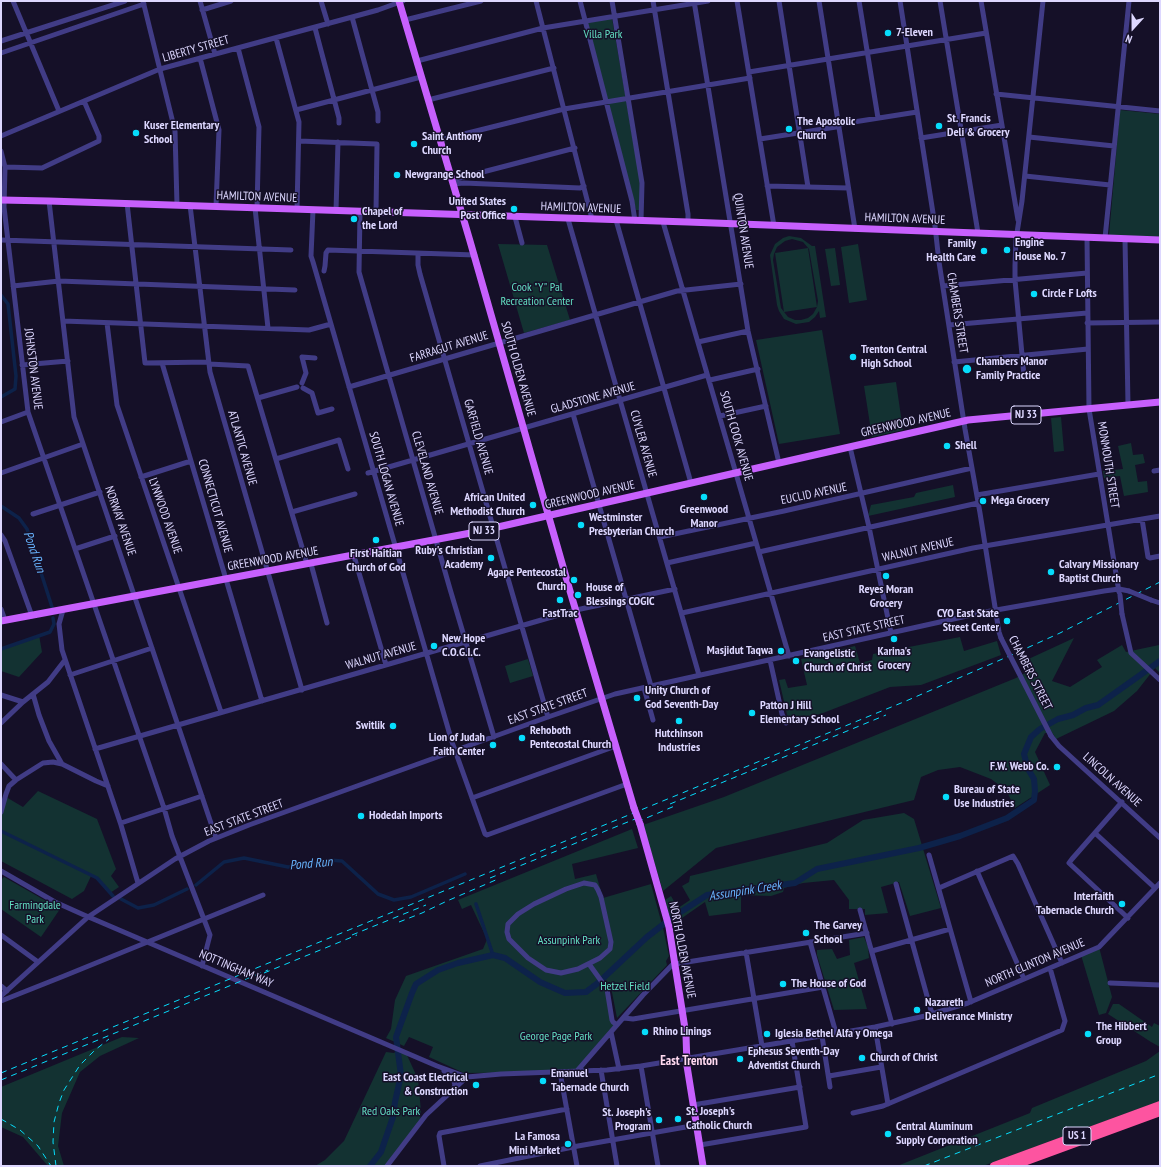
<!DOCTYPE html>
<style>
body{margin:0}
#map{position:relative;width:1161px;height:1167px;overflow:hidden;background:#151028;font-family:"PT Sans Narrow",sans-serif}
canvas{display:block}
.frame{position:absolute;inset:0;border:2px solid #ddd7ff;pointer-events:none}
.north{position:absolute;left:1113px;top:8px;width:40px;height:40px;-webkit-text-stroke:3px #151028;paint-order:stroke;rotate:201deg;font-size:11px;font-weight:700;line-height:16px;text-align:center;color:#ddd7ff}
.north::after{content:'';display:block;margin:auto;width:14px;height:18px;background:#ddd7ff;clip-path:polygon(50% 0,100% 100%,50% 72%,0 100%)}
</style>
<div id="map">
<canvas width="1161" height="1167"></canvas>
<div class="frame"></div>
<div class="north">N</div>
</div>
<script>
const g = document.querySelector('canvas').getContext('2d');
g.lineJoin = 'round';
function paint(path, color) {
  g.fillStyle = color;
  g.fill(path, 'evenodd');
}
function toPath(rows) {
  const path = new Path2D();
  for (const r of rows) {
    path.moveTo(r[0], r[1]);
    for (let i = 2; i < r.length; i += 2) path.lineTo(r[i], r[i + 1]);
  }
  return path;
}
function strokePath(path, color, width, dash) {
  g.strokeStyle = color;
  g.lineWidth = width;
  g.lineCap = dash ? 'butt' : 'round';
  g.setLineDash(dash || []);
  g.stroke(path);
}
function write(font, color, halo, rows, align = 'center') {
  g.font = font + ' "PT Sans Narrow",sans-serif';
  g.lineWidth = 3;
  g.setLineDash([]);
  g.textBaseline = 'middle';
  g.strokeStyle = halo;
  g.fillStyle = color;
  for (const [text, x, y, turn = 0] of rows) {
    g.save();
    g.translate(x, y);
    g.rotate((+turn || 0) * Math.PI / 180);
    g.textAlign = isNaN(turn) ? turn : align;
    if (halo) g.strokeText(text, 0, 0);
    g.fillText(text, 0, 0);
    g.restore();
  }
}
const green = toPath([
 [612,18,641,186,640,210,636,210,587,23],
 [1120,110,1160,114,1160,237,1109,235],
 [789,236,801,238,812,246,815,246,826,317,820,318,819,311,815,317,809,322,796,324,784,319,779,311,777,305,770,255,775,244,783,238],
 [792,239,803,242,809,249,818,301,817,307,813,314,808,318,801,320,795,320,788,317,781,308,773,260,774,254,777,247,785,241],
 [498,244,547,245,570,320,524,333],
 [858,244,867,300,849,303,841,247],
 [808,248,817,307,784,312,775,253],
 [835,248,840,285,831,286,825,249],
 [822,330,840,434,779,444,756,340],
 [896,382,903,430,872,437,864,386],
 [1061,417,1064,451,1054,452,1051,418],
 [1131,443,1133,455,1143,454,1145,463,1135,465,1138,482,1147,481,1148,492,1124,496,1120,476,1104,478,1103,471,1123,469,1118,446],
 [953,485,955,497,868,516,871,505,914,497,916,493],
 [39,635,42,652,19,677,1,671,1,648],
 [960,637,964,651,997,641,1001,655,921,685,890,687,823,713,789,723,779,680,785,679,788,688,807,685,801,659,855,646,860,663,872,660,873,654],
 [1074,638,1052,681,1070,687,1102,667,1097,660,1122,645,1126,652,1159,645,1160,647,1160,673,1155,668,1137,691,1114,711,1056,739,1051,731,1048,733,1045,733,1035,752,1050,785,1015,808,1006,790,991,779,960,767,938,770,921,777,914,800,716,848,663,891,643,825,724,797,1016,678,1027,672,1022,662],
 [528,659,533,676,510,683,505,666],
 [38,791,97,819,116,869,111,876,119,887,110,893,92,874,84,891,72,899,1,861,1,813,6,797,23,807],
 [904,813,914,819,941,908,910,916,899,882,881,887,888,913,865,915,865,909,849,909,849,900,834,880,803,883,784,888,783,892,771,896,741,895,741,912,709,916,705,902,672,925,665,900,671,896,678,908,690,900,682,886,689,882,690,876,827,843,863,820],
 [632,829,638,848,572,864,575,879,596,874,603,898,651,884,664,932,669,956,666,961,667,965,617,1018,610,982,608,982,615,1027,580,1072,464,1073,429,1057,433,1047,409,1037,404,1046,386,1038,391,1029,395,1000,406,976,483,949,488,937,486,937,471,905,462,909,458,900],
 [4,877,60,909,41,937,1,909,1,880],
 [864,937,868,947,869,958,854,963,867,1009,834,1010,817,955,817,950,832,949,837,959,850,955,849,940],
 [1099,947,1112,997,1106,1013,1099,1015,1081,955],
 [1113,1004,1119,1004,1152,1027,1154,1023,1160,1026,1160,1047,1151,1042,1108,1014],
 [122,1037,139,1038,100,1056,80,1072,62,1113,58,1146,64,1166,48,1166,23,1137,1,1127,1,1087],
 [398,1049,406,1053,418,1079,421,1111,420,1123,388,1166,315,1166,325,1160,344,1141,386,1052,394,1053],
 [1160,1051,1160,1101,983,1166,897,1166,1030,1113,1032,1108,1146,1061]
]);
const canal = toPath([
 [1,295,8,304,16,376,15,389,1,397],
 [1,506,19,518,27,529,52,607],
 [1,649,50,632,54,624,53,618],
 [1,831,97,878,113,896],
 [196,885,224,862,244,858,288,867,309,865,329,860,342,861,378,894,394,900,411,897,465,874],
 [121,899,138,908,154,905,187,889],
 [476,904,493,955]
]);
const river = toPath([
 [370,1166,381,1152,393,1117,395,1102,401,1075,396,1037,412,993,416,984,438,970,458,963,493,955,505,958,540,982,565,993,586,992,598,983,647,937,673,917,707,895,795,883,817,869,919,848,960,836,1007,818,1034,800,1035,791,1034,779,1028,769,1024,754,1031,737,1040,729,1058,719,1073,715,1086,708,1098,705,1160,661]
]);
const minor = toPath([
 [13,1,59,111],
 [143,1,175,131,177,205],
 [200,1,215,54],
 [321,1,328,24],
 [536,1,592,219],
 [580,1,632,201,635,221],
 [612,1,642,183,641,221],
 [653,1,688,214,688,222],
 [694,1,748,331,779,463],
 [737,1,774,226],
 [779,1,808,187],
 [819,1,855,229],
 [859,1,878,118],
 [900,1,935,226,939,262,965,429,980,513,999,632,1001,638],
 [940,1,978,233],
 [981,1,1018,220],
 [202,10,231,1],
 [352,17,378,112,378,121],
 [405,20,481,1],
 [315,28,339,118,339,123],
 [276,38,299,122,297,209],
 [1,41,125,1],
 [238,48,259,127,257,208],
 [1,53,144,4],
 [200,58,219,130,216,206],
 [417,61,543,28,708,1],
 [749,72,986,33],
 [996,94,1160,111],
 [428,100,554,68],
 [296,110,421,77],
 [1,136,160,69,378,10,403,1],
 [1029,137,1114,146],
 [921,138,1002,125],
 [760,139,836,127,841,124,917,112],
 [440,140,564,109,750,78],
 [299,141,377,144,376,212],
 [1,151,5,167,4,207,28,412,164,808,172,836,210,935,202,966],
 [5,167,42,168,99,141,99,136,84,101],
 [1025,176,1110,185],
 [452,180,575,148],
 [453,184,464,183,580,188,584,186],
 [767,186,848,188],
 [49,201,74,417,216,838],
 [127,203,145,363,208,362],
 [190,205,210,372,302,690],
 [255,208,268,328],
 [313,210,311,256,313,262,452,742,485,834,487,835,627,784],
 [336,211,338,142],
 [360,212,359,272,450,589,494,737],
 [515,217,522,243],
 [568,219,699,675],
 [616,220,691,483],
 [663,222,789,656],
 [1087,238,1089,409,1119,592],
 [1105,238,1129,1],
 [1125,239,1128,405],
 [1,240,291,250],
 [418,254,418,265,420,274,548,717],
 [324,271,325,266,326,253,328,250,475,255],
 [13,286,59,281,295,290],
 [943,286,1087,273],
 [63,321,309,330,331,324],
 [107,323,117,405,221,712],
 [1087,323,1160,322],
 [949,325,1087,313],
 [698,342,748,331],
 [954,362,1088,349],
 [162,363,262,701],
 [209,364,248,366,307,564],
 [22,365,68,361],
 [1024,376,1015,280,1015,265,1016,239,1022,201,1043,1],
 [710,380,758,369],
 [302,383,306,373,302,357,315,358],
 [349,387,677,291,741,284],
 [303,388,312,393,318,413,332,409],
 [258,398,297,387],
 [573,414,651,686],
 [720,416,766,406],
 [1,422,28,412],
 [850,447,869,527,891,633],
 [276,459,339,440,348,469],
 [1154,471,1160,470],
 [1,473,83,444],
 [368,473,707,375],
 [141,477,191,461],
 [977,495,1099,474],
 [292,512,355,494],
 [33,514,100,492],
 [1142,519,1148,557,1150,558,1160,556],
 [1,535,5,541,32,616],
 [660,537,784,511,972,468],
 [75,549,115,536],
 [759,552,978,503],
 [354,556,386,665],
 [667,563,756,543],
 [311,564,327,623],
 [1151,600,1160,603],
 [1,609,5,620],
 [63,610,59,624,62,650,121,825,138,883],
 [682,613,973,548,1160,516],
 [1122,614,1131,653,1160,680],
 [770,660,782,714,786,723],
 [70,675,152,648],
 [644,688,653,720],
 [33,694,39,715,49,741,62,764],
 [1,695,23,702,48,682,65,660],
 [1,723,23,702],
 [1051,736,1059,746,1160,838],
 [95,749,576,610,675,589],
 [1,764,16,780],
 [472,798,616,746],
 [1122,802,1072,859,1069,863,1128,918],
 [1,812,6,794,9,786,16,780,43,763,53,762,62,764,96,781,108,786],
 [121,823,202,796],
 [1095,833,1155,888],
 [929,855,971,1002],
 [1,871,55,902,84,915,437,1066,467,1077,501,1074,607,1070,641,1066,875,1027,925,1016,968,1003,1099,947,1160,883],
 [977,871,1024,979],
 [584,883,595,885,598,890,601,897,611,942,610,949,600,958,578,969,561,973,546,970,528,958,509,939,507,932,508,924,518,914,534,904,566,889,584,883],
 [896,884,932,1014],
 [939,888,1013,856,1018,864,1062,963],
 [860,910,892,1024],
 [1,935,38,962],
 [810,942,836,1033],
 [872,951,950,929],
 [746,952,762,1046],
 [589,964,607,989,612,1020,613,1022,617,1025],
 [675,964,867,933],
 [1110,983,1160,985],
 [1,986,7,991],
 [1,996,88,917,175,859,209,841,249,825,548,717,615,694,985,612,1104,591,1119,589,1129,591],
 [1,1001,64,976,263,895],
 [624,1018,633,1019,823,987],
 [875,1027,888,1104],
 [611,1032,619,1069],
 [822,1036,830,1087],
 [641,1066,658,1166],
 [601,1070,617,1166],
 [444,1071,453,1078,455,1085,453,1090],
 [577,1071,643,995,675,962],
 [560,1072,577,1166],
 [829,1076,881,1067],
 [693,1105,800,1087],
 [853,1113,883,1106,1062,1030,1065,1021,1050,968],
 [700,1145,806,1127,792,1041],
 [387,1166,426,1115,467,1077],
 [444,1166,439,1136,440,1133,567,1109],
 [480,1166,578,1146,697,1125]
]);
const major = toPath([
 [399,1,470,241,570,591,634,808],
 [1,200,49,201,688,222,1160,240],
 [1,621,476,532,968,420,1160,402],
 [640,824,669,927,686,1035,687,1066,703,1166]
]);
const highway = toPath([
 [994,1166,1160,1105],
 [1013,1166,1160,1112]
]);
const rail = toPath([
 [670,804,886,715],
 [637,822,677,805],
 [490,878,640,817],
 [399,922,422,913,447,901,498,879],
 [352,935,426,905],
 [264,973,357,935],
 [1,1073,906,701,1007,657,1060,633,1160,582],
 [1,1080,268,970],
 [1,1119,20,1130,38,1146,51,1166],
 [56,1166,53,1142,54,1122,59,1103,64,1090,80,1065,95,1050,109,1039],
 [924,1166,1160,1074]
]);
const minorBridge = toPath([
 [1129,591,1151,600],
 [1120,595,1122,614],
 [1001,638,1051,736]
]);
const majorBridge = toPath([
 [634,808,640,824]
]);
const markers = [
 [888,33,4,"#06ddfc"],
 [939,126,4,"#06ddfc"],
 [789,129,4,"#06ddfc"],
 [136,133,4,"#06ddfc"],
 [414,144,4,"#06ddfc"],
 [397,175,4,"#06ddfc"],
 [514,209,4,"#06ddfc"],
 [354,219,4,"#06ddfc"],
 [1007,250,4,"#06ddfc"],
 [984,251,4,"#06ddfc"],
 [1034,294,4,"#06ddfc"],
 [853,357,4,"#06ddfc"],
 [967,369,5,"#06ddfc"],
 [947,446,4,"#06ddfc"],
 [704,497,4,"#06ddfc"],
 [983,501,4,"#06ddfc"],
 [533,505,4,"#06ddfc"],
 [581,525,4,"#06ddfc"],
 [376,540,4,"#06ddfc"],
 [491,558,4,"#06ddfc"],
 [1051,572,4,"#06ddfc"],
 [886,576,4,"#06ddfc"],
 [574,580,4,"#06ddfc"],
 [578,595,4,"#06ddfc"],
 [560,600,4,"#06ddfc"],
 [1007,621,4,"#06ddfc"],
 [894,639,4,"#06ddfc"],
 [434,646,4,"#06ddfc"],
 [781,651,4,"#06ddfc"],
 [796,661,4,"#06ddfc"],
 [637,698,4,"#06ddfc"],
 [752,713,4,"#06ddfc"],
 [679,721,4,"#06ddfc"],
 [393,726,4,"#06ddfc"],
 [522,738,4,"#06ddfc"],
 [493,745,4,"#06ddfc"],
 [1057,767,4,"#06ddfc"],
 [946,797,4,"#06ddfc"],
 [361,816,4,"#06ddfc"],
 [1122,904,4,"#06ddfc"],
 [806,933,4,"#06ddfc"],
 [783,984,4,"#06ddfc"],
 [917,1010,4,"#06ddfc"],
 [645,1032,4,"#06ddfc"],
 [767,1034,4,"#06ddfc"],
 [1088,1034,4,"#06ddfc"],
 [862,1058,4,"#06ddfc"],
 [740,1059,4,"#06ddfc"],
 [543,1081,4,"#06ddfc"],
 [476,1085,4,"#06ddfc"],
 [678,1119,4,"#06ddfc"],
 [659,1120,4,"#06ddfc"],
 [888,1134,4,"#06ddfc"],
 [568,1144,4,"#06ddfc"]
];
const shields = [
 [1026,415,30],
 [484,531,30],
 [1077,1136,28]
];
const shieldNames = [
 ["NJ 33",1026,415],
 ["NJ 33",484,531],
 ["US 1",1077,1136]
];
const poiNames = [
 ["7-Eleven",896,33],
 ["St. Francis",947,119],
 ["Deli & Grocery",947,133],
 ["The Apostolic",797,122],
 ["Church",797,136],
 ["Kuser Elementary",144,126],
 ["School",144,140],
 ["Saint Anthony",422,137],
 ["Church",422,151],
 ["Newgrange School",405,175],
 ["United States",506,202,"right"],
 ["Post Office",506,216,"right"],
 ["Chapel of",362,212],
 ["the Lord",362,226],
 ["Engine",1015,243],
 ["House No. 7",1015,257],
 ["Family",976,244,"right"],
 ["Health Care",976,258,"right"],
 ["Circle F Lofts",1042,294],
 ["Trenton Central",861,350],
 ["High School",861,364],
 ["Chambers Manor",976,362],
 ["Family Practice",976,376],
 ["Shell",955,446],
 ["African United",525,498,"right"],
 ["Methodist Church",525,512,"right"],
 ["Mega Grocery",991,501],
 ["Greenwood",704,510,"center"],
 ["Manor",704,524,"center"],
 ["Westminster",589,518],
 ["Presbyterian Church",589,532],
 ["Ruby's Christian",483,551,"right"],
 ["Academy",483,565,"right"],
 ["First Haitian",376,554,"center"],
 ["Church of God",376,568,"center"],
 ["Calvary Missionary",1059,565],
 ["Baptist Church",1059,579],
 ["Agape Pentecostal",566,573,"right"],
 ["Church",566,587,"right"],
 ["House of",586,588],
 ["Blessings COGIC",586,602],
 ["Reyes Moran",886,590,"center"],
 ["Grocery",886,604,"center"],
 ["FastTrac",560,614,"center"],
 ["CYO East State",999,614,"right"],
 ["Street Center",999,628,"right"],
 ["New Hope",442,639],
 ["C.O.G.I.C.",442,653],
 ["Masjidut Taqwa",773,651,"right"],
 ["Karina's",894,652,"center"],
 ["Grocery",894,666,"center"],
 ["Evangelistic",804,654],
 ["Church of Christ",804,668],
 ["Unity Church of",645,691],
 ["God Seventh-Day",645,705],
 ["Patton J Hill",760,706],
 ["Elementary School",760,720],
 ["Switlik",385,726,"right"],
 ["Rehoboth",530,731],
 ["Pentecostal Church",530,745],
 ["Hutchinson",679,734,"center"],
 ["Industries",679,748,"center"],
 ["Lion of Judah",485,738,"right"],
 ["Faith Center",485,752,"right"],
 ["F.W. Webb Co.",1049,767,"right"],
 ["Bureau of State",954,790],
 ["Use Industries",954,804],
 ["Hodedah Imports",369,816],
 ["Interfaith",1114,897,"right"],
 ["Tabernacle Church",1114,911,"right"],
 ["The Garvey",814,926],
 ["School",814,940],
 ["The House of God",791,984],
 ["Nazareth",925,1003],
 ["Deliverance Ministry",925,1017],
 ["The Hibbert",1096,1027],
 ["Group",1096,1041],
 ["Rhino Linings",653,1032],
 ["Iglesia Bethel Alfa y Omega",775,1034],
 ["Ephesus Seventh-Day",748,1052],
 ["Adventist Church",748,1066],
 ["Church of Christ",870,1058],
 ["Emanuel",551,1074],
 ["Tabernacle Church",551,1088],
 ["East Coast Electrical",468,1078,"right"],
 ["& Construction",468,1092,"right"],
 ["St. Joseph's",686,1112],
 ["Catholic Church",686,1126],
 ["St. Joseph's",651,1113,"right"],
 ["Program",651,1127,"right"],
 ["Central Aluminum",896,1127],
 ["Supply Corporation",896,1141],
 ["La Famosa",560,1137,"right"],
 ["Mini Market",560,1151,"right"]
];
const parkNames = [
 ["Villa Park",603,35],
 ["Cook \"Y\" Pal",537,288],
 ["Recreation Center",537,302],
 ["Farmingdale",35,906],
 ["Park",35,920],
 ["Assunpink Park",569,941],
 ["Hetzel Field",625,987],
 ["George Page Park",556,1037],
 ["Red Oaks Park",391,1112]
];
const streetNames = [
 ["LIBERTY STREET",196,49,-16],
 ["HAMILTON AVENUE",257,197,2],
 ["HAMILTON AVENUE",581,208,2],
 ["HAMILTON AVENUE",905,219,2],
 ["QUINTON AVENUE",743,231,81],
 ["CHAMBERS STREET",957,313,81],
 ["FARRAGUT AVENUE",449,347,-17],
 ["JOHNSTON AVENUE",33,369,83],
 ["SOUTH OLDEN AVENUE",518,369,74],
 ["GLADSTONE AVENUE",593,398,-16],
 ["GREENWOOD AVENUE",906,423,-13],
 ["SOUTH COOK AVENUE",736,436,74],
 ["GARFIELD AVENUE",478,437,74],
 ["CUYLER AVENUE",643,444,74],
 ["ATLANTIC AVENUE",242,448,74],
 ["MONMOUTH STREET",1108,465,81],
 ["CLEVELAND AVENUE",427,473,74],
 ["SOUTH LOGAN AVENUE",386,479,74],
 ["EUCLID AVENUE",814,494,-12],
 ["GREENWOOD AVENUE",590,495,-13],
 ["CONNECTICUT AVENUE",215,506,74],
 ["LYNWOOD AVENUE",165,516,71],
 ["NORWAY AVENUE",120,521,71],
 ["WALNUT AVENUE",918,550,-13],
 ["GREENWOOD AVENUE",273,559,-10],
 ["EAST STATE STREET",864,629,-13],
 ["WALNUT AVENUE",381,656,-16],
 ["CHAMBERS STREET",1030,673,63],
 ["EAST STATE STREET",548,707,-20],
 ["LINCOLN AVENUE",1112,780,42],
 ["EAST STATE STREET",244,818,-21],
 ["NORTH OLDEN AVENUE",682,950,79],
 ["NORTH CLINTON AVENUE",1035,963,-23],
 ["NOTTINGHAM WAY",236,969,23]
];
const waterNames = [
 ["Pond Run",34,552,71],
 ["Pond Run",311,864,-5],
 ["Assunpink Creek",745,891,-9]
];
const neighbourhoodNames = [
 ["East Trenton",689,1061]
];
paint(green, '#133232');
strokePath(canal, '#0d224a', 3.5);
strokePath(river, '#0d224a', 6);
strokePath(minor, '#413c86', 5);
strokePath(major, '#c760fd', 7);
strokePath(highway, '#fd54a0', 8);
strokePath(rail, '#06ddfc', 1, [6, 5]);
strokePath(minorBridge, '#413c86', 5);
strokePath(majorBridge, '#c760fd', 7);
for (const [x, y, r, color] of markers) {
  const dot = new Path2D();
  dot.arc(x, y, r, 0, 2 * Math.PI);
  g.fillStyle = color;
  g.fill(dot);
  strokePath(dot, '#151028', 1.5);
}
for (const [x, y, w] of shields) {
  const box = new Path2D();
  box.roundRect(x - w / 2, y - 9, w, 18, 3);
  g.fillStyle = '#151028';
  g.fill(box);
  strokePath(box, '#ddd7ff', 1);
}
write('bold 11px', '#ddd7ff', null, shieldNames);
write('bold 12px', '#ddd7ff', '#151028', poiNames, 'left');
write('12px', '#63dfc3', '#151028', parkNames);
write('12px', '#ddd7ff', '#151028', streetNames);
write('italic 13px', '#67b3fd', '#151028', waterNames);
write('bold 13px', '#ffd9f0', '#151028', neighbourhoodNames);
</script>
